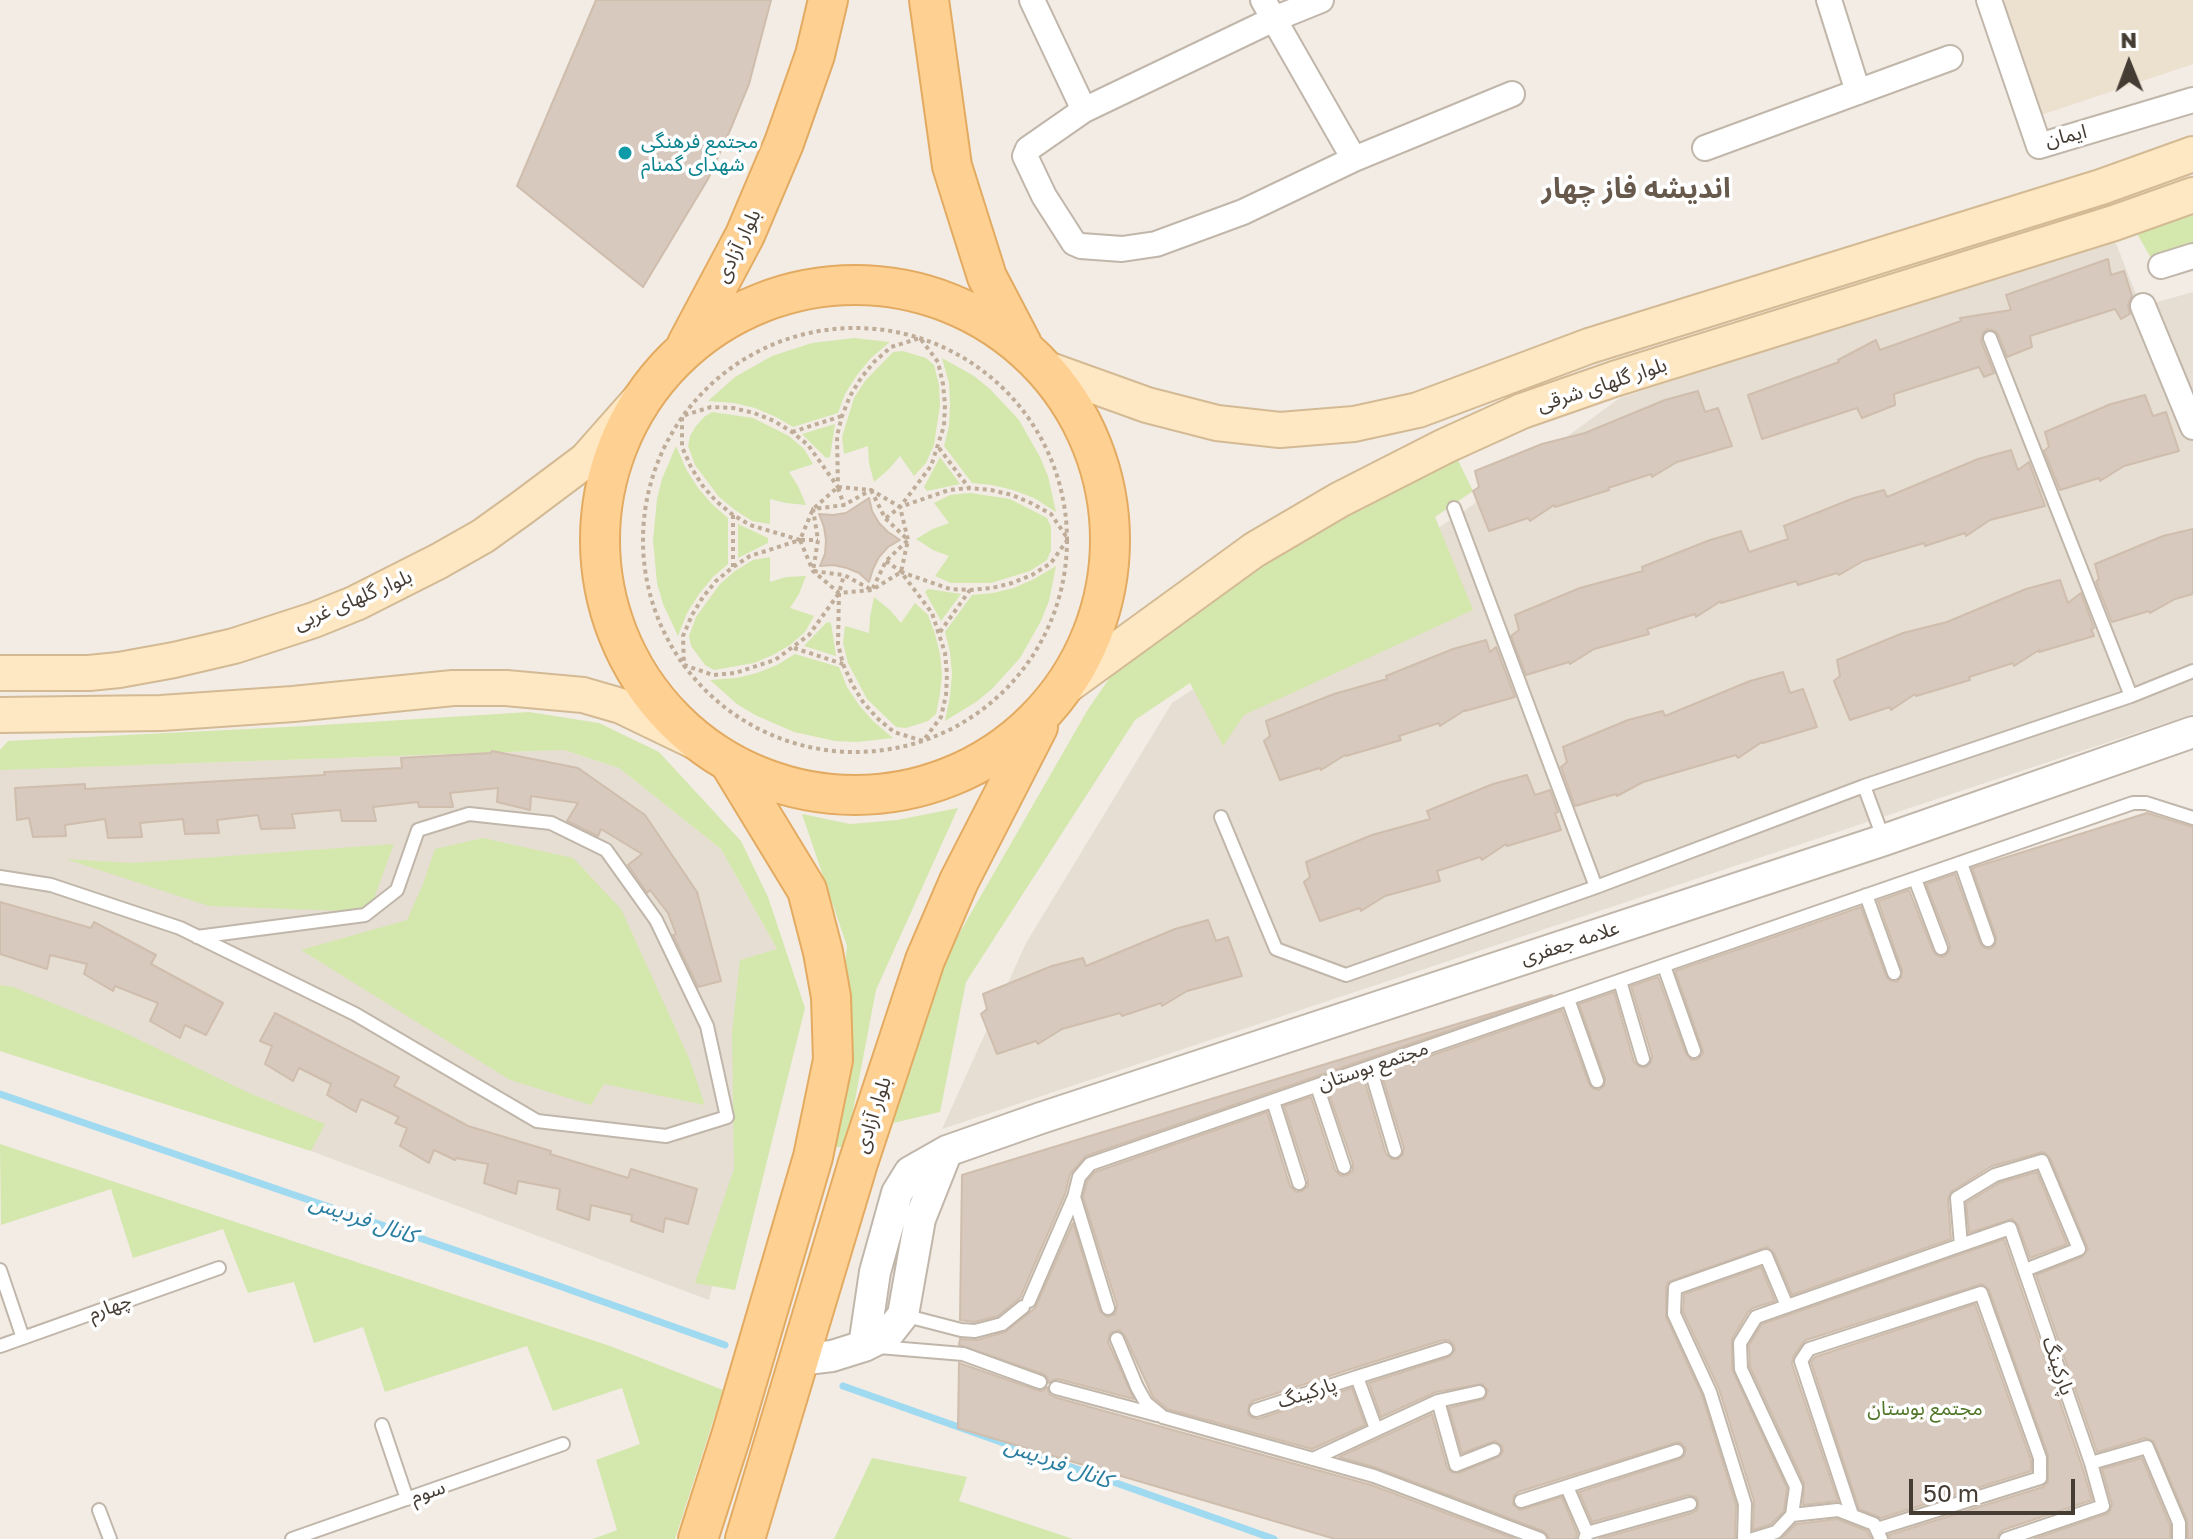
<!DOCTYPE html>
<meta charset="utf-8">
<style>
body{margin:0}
#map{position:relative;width:2193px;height:1539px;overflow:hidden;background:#f2ece5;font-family:"Golos Text",sans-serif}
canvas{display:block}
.north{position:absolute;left:2089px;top:24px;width:80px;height:80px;-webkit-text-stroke:6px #fff;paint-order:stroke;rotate:359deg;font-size:22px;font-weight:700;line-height:32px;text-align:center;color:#453c34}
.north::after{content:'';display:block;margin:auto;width:28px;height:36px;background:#453c34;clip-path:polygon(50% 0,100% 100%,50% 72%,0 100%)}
.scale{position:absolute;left:1909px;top:1479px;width:166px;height:36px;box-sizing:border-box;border:4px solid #453c34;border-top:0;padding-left:10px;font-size:24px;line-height:28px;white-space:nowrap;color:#453c34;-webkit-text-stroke:6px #fff;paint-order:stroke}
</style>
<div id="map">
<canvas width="2193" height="1539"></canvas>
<div class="north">N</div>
<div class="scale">50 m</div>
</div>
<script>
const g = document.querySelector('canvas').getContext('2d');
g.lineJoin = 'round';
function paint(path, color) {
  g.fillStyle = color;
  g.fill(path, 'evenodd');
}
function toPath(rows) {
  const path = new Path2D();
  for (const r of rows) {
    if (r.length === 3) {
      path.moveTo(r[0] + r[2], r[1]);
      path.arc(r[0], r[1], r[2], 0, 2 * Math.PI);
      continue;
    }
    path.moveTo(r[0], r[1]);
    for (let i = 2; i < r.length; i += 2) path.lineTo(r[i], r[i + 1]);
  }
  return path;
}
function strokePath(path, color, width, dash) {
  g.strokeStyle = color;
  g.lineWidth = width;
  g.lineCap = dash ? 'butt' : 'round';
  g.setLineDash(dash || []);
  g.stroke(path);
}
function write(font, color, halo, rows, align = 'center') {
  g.font = font + ' "Golos Text","Noto Sans Arabic",sans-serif';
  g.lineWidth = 7;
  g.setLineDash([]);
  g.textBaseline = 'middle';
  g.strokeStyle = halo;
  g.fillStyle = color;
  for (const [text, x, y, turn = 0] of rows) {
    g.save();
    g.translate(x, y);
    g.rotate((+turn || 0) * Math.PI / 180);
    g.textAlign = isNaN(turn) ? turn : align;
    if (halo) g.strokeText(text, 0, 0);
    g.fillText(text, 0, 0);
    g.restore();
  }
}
const residential = toPath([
 [2113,236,2193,438,2193,714,942,1129,1026,943,1172,703,1467,509,1620,398],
 [2193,292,2193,416,2143,306],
 [564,750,619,768,721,849,777,949,773,1038,709,1300,311,1151,0,1044,0,767,138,765]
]);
const education = toPath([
 [1999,0,2193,0,2193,64,2038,116]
]);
const green = toPath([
 [2193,213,2193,246,2151,258,2136,232],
 [854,338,890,342,871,358,857,375,845,394,838,413,793,427,776,417,755,408,734,403,708,401,735,377,772,356,812,343],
 [903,351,926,358,934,365,939,385,940,405,934,445,926,463,914,476,900,456,889,469,874,482,869,463,868,446,844,454,842,437,854,398,865,381,893,352],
 [942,358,974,376,990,389,1019,420,1040,457,1048,476,1056,512,1034,498,1013,490,992,485,972,483,944,446,949,426,950,405,949,383],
 [712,412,753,418,789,436,804,449,813,464,789,472,798,486,806,505,786,503,770,499,770,524,752,521,735,510,719,497,695,465,688,446,690,436,696,426,704,417],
 [835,424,830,457,826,458,802,434],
 [676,446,686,469,698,488,712,504,728,518,728,564,713,577,699,594,687,613,678,636,663,604,657,583,653,541,657,499,662,479],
 [1456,456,1473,491,1435,517,1473,610,1244,715,1223,746,1190,683,1135,720,966,982,940,1112,893,1123,936,974,1087,711,1140,633],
 [940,457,960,484,927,491,924,487],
 [970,493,1010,499,1047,518,1051,527,1051,550,1047,560,1030,571,991,583,951,583,935,576,949,556,933,550,916,539,933,529,949,523,934,503,950,495],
 [738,524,768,538,768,543,738,558],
 [770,557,770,582,786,577,806,576,799,594,790,608,814,616,805,632,790,645,773,655,754,663,714,670,705,665,691,646,689,636,696,617,720,584,735,571,753,560],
 [1056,566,1049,601,1041,621,1020,658,992,689,976,702,945,721,950,696,952,674,950,652,945,632,972,595,993,593,1014,588,1034,579],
 [928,589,961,594,941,621,925,592],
 [874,597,890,610,901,623,915,603,928,615,935,634,940,654,942,674,940,694,936,714,928,721,906,728,896,727,867,699,848,663,843,643,845,626,869,633,870,617],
 [827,622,831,623,836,656,804,646],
 [795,654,839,667,847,687,859,705,873,721,893,738,857,742,835,741,794,732,755,715,737,704,710,680,736,678,757,673,777,665],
 [529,712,599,723,659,752,741,841,768,897,805,1008,735,1290,695,1283,734,1169,732,1032,740,960,777,949,721,849,619,768,564,750,0,770,0,750,8,741,306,726],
 [958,808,876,990,846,1147,828,1147,847,946,802,814,850,824,897,820],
 [483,838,573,858,621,909,689,1058,705,1105,604,1084,591,1105,510,1080,301,950,407,920,423,884,435,849],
 [394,844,369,912,209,906,66,859,132,863],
 [0,985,13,987,121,1031,249,1093,325,1124,311,1151,0,1051],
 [0,1144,610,1346,723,1390,675,1539,593,1539,617,1530,596,1460,640,1444,622,1388,553,1411,527,1346,385,1392,363,1327,314,1343,294,1282,248,1293,223,1229,133,1258,111,1189,1,1225],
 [872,1458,967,1477,959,1501,1073,1539,834,1539]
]);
const stream = toPath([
 [0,1094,545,1281,725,1345],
 [843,1386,1274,1539]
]);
const building = toPath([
 [596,0,771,0,749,84,731,128,708,179,643,287,517,186,596,0],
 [2108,259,2111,275,2124,271,2132,296,2128,305,2130,314,2121,319,2115,309,2030,336,2032,347,2007,357,1998,334,1995,331,1987,329,1983,333,1981,341,1994,373,1984,377,1979,367,1894,394,1895,405,1862,418,1857,408,1762,439,1748,395,1839,362,1838,360,1876,340,1880,350,1961,321,1960,318,2011,310,2006,295,2108,259],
 [1698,391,1705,412,1718,408,1732,446,1677,462,1652,477,1651,474,1608,488,1609,490,1555,507,1554,505,1530,521,1528,518,1489,531,1473,491,1479,487,1475,471,1542,444,1585,433,1665,400,1698,391],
 [2145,395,2153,416,2166,412,2179,451,2124,466,2100,481,2099,478,2060,490,2044,451,2049,447,2045,432,2111,404,2145,395],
 [2011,450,2018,470,2029,462,2045,506,1990,520,1966,536,1965,533,1925,546,1924,543,1863,561,1839,575,1837,573,1798,585,1796,581,1721,603,1721,601,1696,617,1695,614,1647,629,1649,634,1594,649,1570,664,1569,662,1526,675,1511,636,1519,630,1515,615,1580,588,1643,571,1642,567,1710,540,1741,531,1749,552,1788,539,1784,526,1854,498,1884,490,1887,497,1978,459,2011,450],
 [869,498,872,511,879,523,888,532,900,540,888,547,879,557,873,569,869,582,859,573,847,568,833,565,820,566,825,554,826,540,824,527,819,514,833,515,846,513,869,498],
 [2193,529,2193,594,2175,599,2150,613,2149,611,2112,622,2096,582,2099,579,2095,564,2163,536,2193,529],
 [2060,580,2068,603,2081,593,2094,628,2091,629,2094,636,2039,652,2039,650,2014,666,2013,663,1969,677,1970,680,1916,696,1915,694,1891,710,1890,707,1850,720,1834,681,1840,676,1837,660,1903,633,1947,622,2026,589,2060,580],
 [1486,640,1490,652,1496,647,1515,697,1465,711,1465,710,1440,726,1439,723,1399,736,1401,740,1346,756,1345,755,1321,770,1320,768,1280,780,1264,741,1270,736,1266,721,1334,694,1387,679,1386,676,1453,649,1486,640],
 [1783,672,1790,693,1803,689,1817,727,1763,743,1762,742,1738,758,1736,755,1643,782,1617,796,1616,794,1575,806,1561,767,1567,762,1563,747,1628,720,1663,711,1665,716,1750,681,1783,672],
 [492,751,578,768,645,815,697,892,721,981,698,987,673,935,676,934,668,913,650,890,647,893,628,865,642,854,601,829,598,836,567,821,578,803,531,796,530,810,497,802,498,788,450,793,453,807,419,807,418,802,373,807,376,821,342,821,340,810,292,814,295,828,261,829,258,815,217,820,219,833,185,834,183,819,140,823,142,837,108,838,105,819,65,825,66,836,33,837,29,818,17,820,15,788,85,784,85,789,325,775,324,772,402,768,401,758,491,753,492,751],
 [1527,775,1535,795,1550,790,1558,812,1555,813,1561,830,1507,846,1506,844,1482,860,1480,857,1437,871,1440,881,1385,896,1361,911,1360,908,1320,921,1304,882,1310,877,1306,862,1372,835,1430,819,1427,811,1493,784,1527,775],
 [2147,813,2193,827,2193,1539,2188,1539,2187,1520,2153,1441,2145,1438,2097,1452,2036,1275,2082,1257,2088,1249,2050,1158,2043,1152,1992,1166,1952,1191,1948,1199,1951,1239,1792,1295,1774,1253,1767,1247,1668,1282,1666,1288,1666,1317,1702,1395,1736,1505,1735,1539,1599,1539,1692,1513,1697,1510,1698,1501,1696,1497,1688,1495,1592,1522,1579,1492,1680,1459,1684,1456,1686,1449,1682,1444,1678,1442,1518,1492,1514,1496,1513,1504,1520,1510,1562,1497,1577,1533,1576,1539,1549,1539,1547,1534,1543,1531,1377,1468,1339,1457,1432,1414,1447,1467,1451,1472,1459,1473,1500,1456,1503,1451,1502,1446,1495,1441,1462,1453,1449,1408,1484,1399,1488,1391,1482,1384,1436,1392,1381,1417,1369,1383,1449,1357,1455,1350,1454,1346,1449,1340,1443,1340,1354,1368,1253,1401,1249,1405,1248,1414,1251,1417,1258,1419,1352,1388,1365,1425,1312,1449,1167,1409,1153,1397,1125,1336,1119,1330,1110,1333,1108,1342,1134,1399,1058,1379,1053,1380,1049,1383,1047,1377,1043,1374,959,1345,960,1339,977,1340,1005,1332,1035,1308,1073,1223,1100,1311,1107,1317,1115,1314,1117,1305,1083,1197,1087,1181,1095,1172,1267,1112,1290,1186,1296,1192,1302,1191,1308,1186,1308,1180,1284,1106,1311,1097,1335,1170,1341,1176,1348,1175,1353,1170,1353,1164,1328,1091,1364,1079,1386,1154,1392,1159,1398,1159,1403,1154,1404,1148,1381,1073,1562,1010,1589,1084,1592,1088,1599,1090,1604,1086,1605,1078,1579,1004,1614,992,1634,1062,1640,1067,1646,1067,1651,1062,1652,1056,1631,986,1658,977,1686,1054,1692,1060,1698,1059,1703,1053,1702,1048,1675,971,1861,907,1886,976,1889,980,1896,982,1901,978,1902,970,1878,901,1909,890,1933,951,1936,955,1943,957,1948,953,1950,946,1926,884,1955,874,1980,943,1983,947,1990,949,1995,945,1996,937,1972,868,2147,813],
 [0,902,91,928,94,922,156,955,151,964,223,1003,206,1035,185,1025,180,1038,150,1021,158,1003,115,986,113,991,84,974,87,964,50,955,47,969,0,954,0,902],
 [1208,920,1216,941,1228,937,1242,976,1187,991,1162,1006,1161,1003,1122,1016,1120,1013,1062,1029,1038,1044,1036,1041,997,1054,981,1014,987,1009,983,994,1052,966,1083,958,1086,966,1175,929,1208,920],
 [1552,995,1086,1156,1070,1174,1065,1194,1020,1298,998,1316,974,1322,960,1320,962,1175,1552,995],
 [275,1013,399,1077,394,1086,468,1126,551,1151,550,1154,628,1178,631,1169,697,1189,688,1224,665,1218,663,1232,631,1221,632,1215,591,1205,589,1220,557,1209,560,1189,518,1181,516,1194,484,1183,488,1164,456,1158,455,1160,434,1150,429,1163,400,1146,407,1128,395,1123,399,1117,361,1099,356,1112,327,1095,331,1084,299,1068,293,1081,265,1064,272,1046,260,1041,275,1013],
 [2037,1172,2067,1244,2030,1258,2018,1225,2012,1219,1969,1233,1966,1203,1999,1183,2037,1172],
 [2004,1239,2082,1466,2092,1500,2003,1530,1999,1534,1997,1539,1890,1539,1889,1535,2043,1487,2048,1482,2048,1455,1989,1290,1982,1284,1806,1340,1802,1344,1793,1357,1792,1364,1838,1501,1803,1505,1804,1483,1750,1367,1749,1345,1762,1324,2004,1239],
 [1761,1267,1775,1301,1753,1308,1748,1312,1732,1339,1732,1369,1787,1488,1784,1511,1771,1524,1753,1530,1754,1501,1719,1389,1683,1312,1684,1294,1761,1267],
 [1975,1304,2031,1460,2031,1471,1881,1518,1859,1509,1811,1362,1815,1357,1975,1304],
 [959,1363,1037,1390,1042,1391,1047,1387,1049,1394,1054,1397,1371,1485,1515,1539,1335,1539,958,1428,959,1363],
 [2142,1458,2170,1525,2170,1539,2034,1539,2109,1513,2112,1504,2102,1469,2142,1458],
 [1837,1519,1867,1531,1871,1539,1781,1539,1796,1524,1837,1519]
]);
const path = toPath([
 [855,540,212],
 [792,432,842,416],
 [939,448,969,488],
 [838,487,871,490,900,507,908,540,901,572,872,590,839,593,813,571,800,540,813,509,838,487],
 [838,488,844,505],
 [871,490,885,518,908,540,886,561,872,590,844,575,813,571,818,540,813,509,844,505,871,490],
 [733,515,733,567],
 [886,518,900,507],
 [801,540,818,540],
 [886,561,900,571],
 [839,593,838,644,843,664,852,684,863,702,877,718,894,732,923,741,941,717,946,695,947,674,945,653,932,613,901,572,950,589,970,590,992,588,1012,583,1032,575,1051,563,1068,539,1051,514,1031,503,1012,495,991,490,969,488,949,490,900,507,931,466,944,426,945,405,943,384,938,362,920,338,891,347,874,362,861,378,850,396,842,416,837,436,838,487,808,445,792,432,774,421,754,413,733,408,711,407,682,416,682,447,691,467,702,485,716,501,733,515,750,525,800,540,750,556,733,567,716,581,703,597,692,615,683,636,684,665,713,675,735,673,775,660,809,635,839,593,844,575],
 [940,632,970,590],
 [794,648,843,664]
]);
const service = toPath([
 [1990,338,2131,696],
 [1454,508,1596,887],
 [1864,786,1884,840],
 [1221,817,1276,949,1346,975,1596,887,1864,786,2131,696,2193,671],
 [1961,863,1988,940],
 [0,877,51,885,180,928,355,1014,537,1121,666,1136,727,1117,707,1026,656,920,606,850,551,823,469,814,418,830,397,890,365,915,197,937],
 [1915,879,1941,948],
 [1866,895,1894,973],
 [1664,966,1694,1051],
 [1620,981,1643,1059],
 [1568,999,1597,1081],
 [1370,1067,1395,1151],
 [1317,1086,1344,1167],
 [1273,1101,1299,1183],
 [1074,1197,1108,1308],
 [1961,1245,2010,1228,2091,1463],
 [0,1270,23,1338],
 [1029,1301,1074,1197,1079,1177,1090,1164,2133,803,2146,803,2193,818],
 [903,1315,961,1330,975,1331,1002,1324,1023,1307],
 [1117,1339,1137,1387,1146,1403,1163,1417,1374,1476,1540,1539],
 [0,1346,219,1268],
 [879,1347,963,1354,1040,1382],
 [1357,1377,1446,1349],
 [1056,1388,1157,1415],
 [1438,1401,1479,1392],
 [1256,1410,1357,1377,1376,1429],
 [382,1425,407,1499],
 [1313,1459,1438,1401,1456,1465,1494,1450],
 [1567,1487,1587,1533],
 [1521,1501,1677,1451],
 [99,1510,110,1539],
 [1792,1515,1838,1510,1874,1524,1881,1539],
 [1852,1515,1801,1361,1809,1349,1981,1293,2040,1458,2040,1478,1877,1529],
 [292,1539,563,1444],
 [1585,1539,1587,1533,1690,1504],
 [1744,1539,1745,1504,1710,1392,1674,1314,1675,1288,1766,1256,1787,1306],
 [1753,1539,1776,1532,1792,1515,1796,1487,1741,1369,1740,1343,1756,1317,1961,1245,1957,1198,1995,1175,2042,1161,2079,1249,2025,1270],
 [2006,1539,2103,1506,2091,1463,2147,1447,2179,1523,2179,1539]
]);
const minor = toPath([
 [1032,0,1084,110,1274,19,1321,0],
 [1263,0,1354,159],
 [1829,0,1858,92],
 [1989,0,2039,146,2193,100],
 [1084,110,1028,149,1025,156,1044,196,1074,243,1081,246,1122,249,1156,244,1243,212,1354,159,1512,94],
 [1705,148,1950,58],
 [2161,266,2193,256],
 [2143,306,2193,427]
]);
const tertiary = toPath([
 [864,1346,875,1272,897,1193,910,1172,947,1151,1041,1118,1884,840,2193,732],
 [798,1360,832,1356,864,1346,888,1334,903,1315,920,1219,947,1151]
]);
const secondary = toPath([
 [1044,368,1147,405,1217,423,1280,430,1354,424,1418,410,1589,346,2101,187,2193,154],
 [0,673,89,673,119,670,174,660,234,646,314,620,356,603,439,561,483,536,522,508,586,460,647,391],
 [1064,688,1254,550,1339,500,1445,446,1522,411,1614,379,2114,223,2193,195],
 [0,715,161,713,293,704,453,688,506,688,583,695,621,706,706,747]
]);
const primary = toPath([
 [929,0,952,166,987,277,1022,344],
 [855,540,255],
 [687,344,745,235,784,143,815,55,828,0],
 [698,1539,731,1436,813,1157,833,1060,831,997,823,952,807,890,729,762],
 [745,1539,858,1163,925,960,959,881,1038,727]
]);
const markers = [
 [625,153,8,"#0f9aa8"]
];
const streetNames = [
 ["ایمان",2066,136,-13],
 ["بلوار آزادی",738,246,-64],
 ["بلوار گلهای شرقی",1602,385,-18],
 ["بلوار گلهای غربی",353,600,-23],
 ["علامه جعفری",1570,943,-18],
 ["مجتمع بوستان",1373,1066,-19],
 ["بلوار آزادی",873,1115,-72],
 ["چهارم",110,1307,-20],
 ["پارکینگ",2058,1366,71],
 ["پارکینگ",1307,1393,-18],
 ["سوم",428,1492,-19]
];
const cultureNames = [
 ["مجتمع فرهنگی",641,142],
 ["شهدای گمنام",641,165]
];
const parkNames = [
 ["مجتمع بوستان",1925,1409]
];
const waterNames = [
 ["کانال فردیس",363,1219,19],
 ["کانال فردیس",1058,1463,20]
];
const districtNames = [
 ["اندیشه فاز چهار",1636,189]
];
paint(residential, '#e6ded3');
paint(education, '#ece0ce');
paint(green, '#d4e7ad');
strokePath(stream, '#a0daf0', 7);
paint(building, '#d7c9bd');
strokePath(building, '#cfbdad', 2);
strokePath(service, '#c1b6aa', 16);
strokePath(minor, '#c1b6aa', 28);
strokePath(tertiary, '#c1b6aa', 34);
strokePath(secondary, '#d3ba94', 38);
strokePath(primary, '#e3ab62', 42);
strokePath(path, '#bfad99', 4, [4, 4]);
strokePath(service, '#fff', 12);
strokePath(minor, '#fff', 24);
strokePath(tertiary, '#fff', 30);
strokePath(secondary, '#fee8c3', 34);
strokePath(primary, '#fed192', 38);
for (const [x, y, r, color] of markers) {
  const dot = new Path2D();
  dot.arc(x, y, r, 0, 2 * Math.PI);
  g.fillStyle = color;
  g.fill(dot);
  strokePath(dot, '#fff', 3);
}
write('20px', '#453c34', '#fff', streetNames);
write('20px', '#0d838f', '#fff', cultureNames, 'left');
write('20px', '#507628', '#fff', parkNames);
write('italic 22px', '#2b7ea0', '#fff', waterNames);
write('bold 28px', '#67594c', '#fff', districtNames);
</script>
